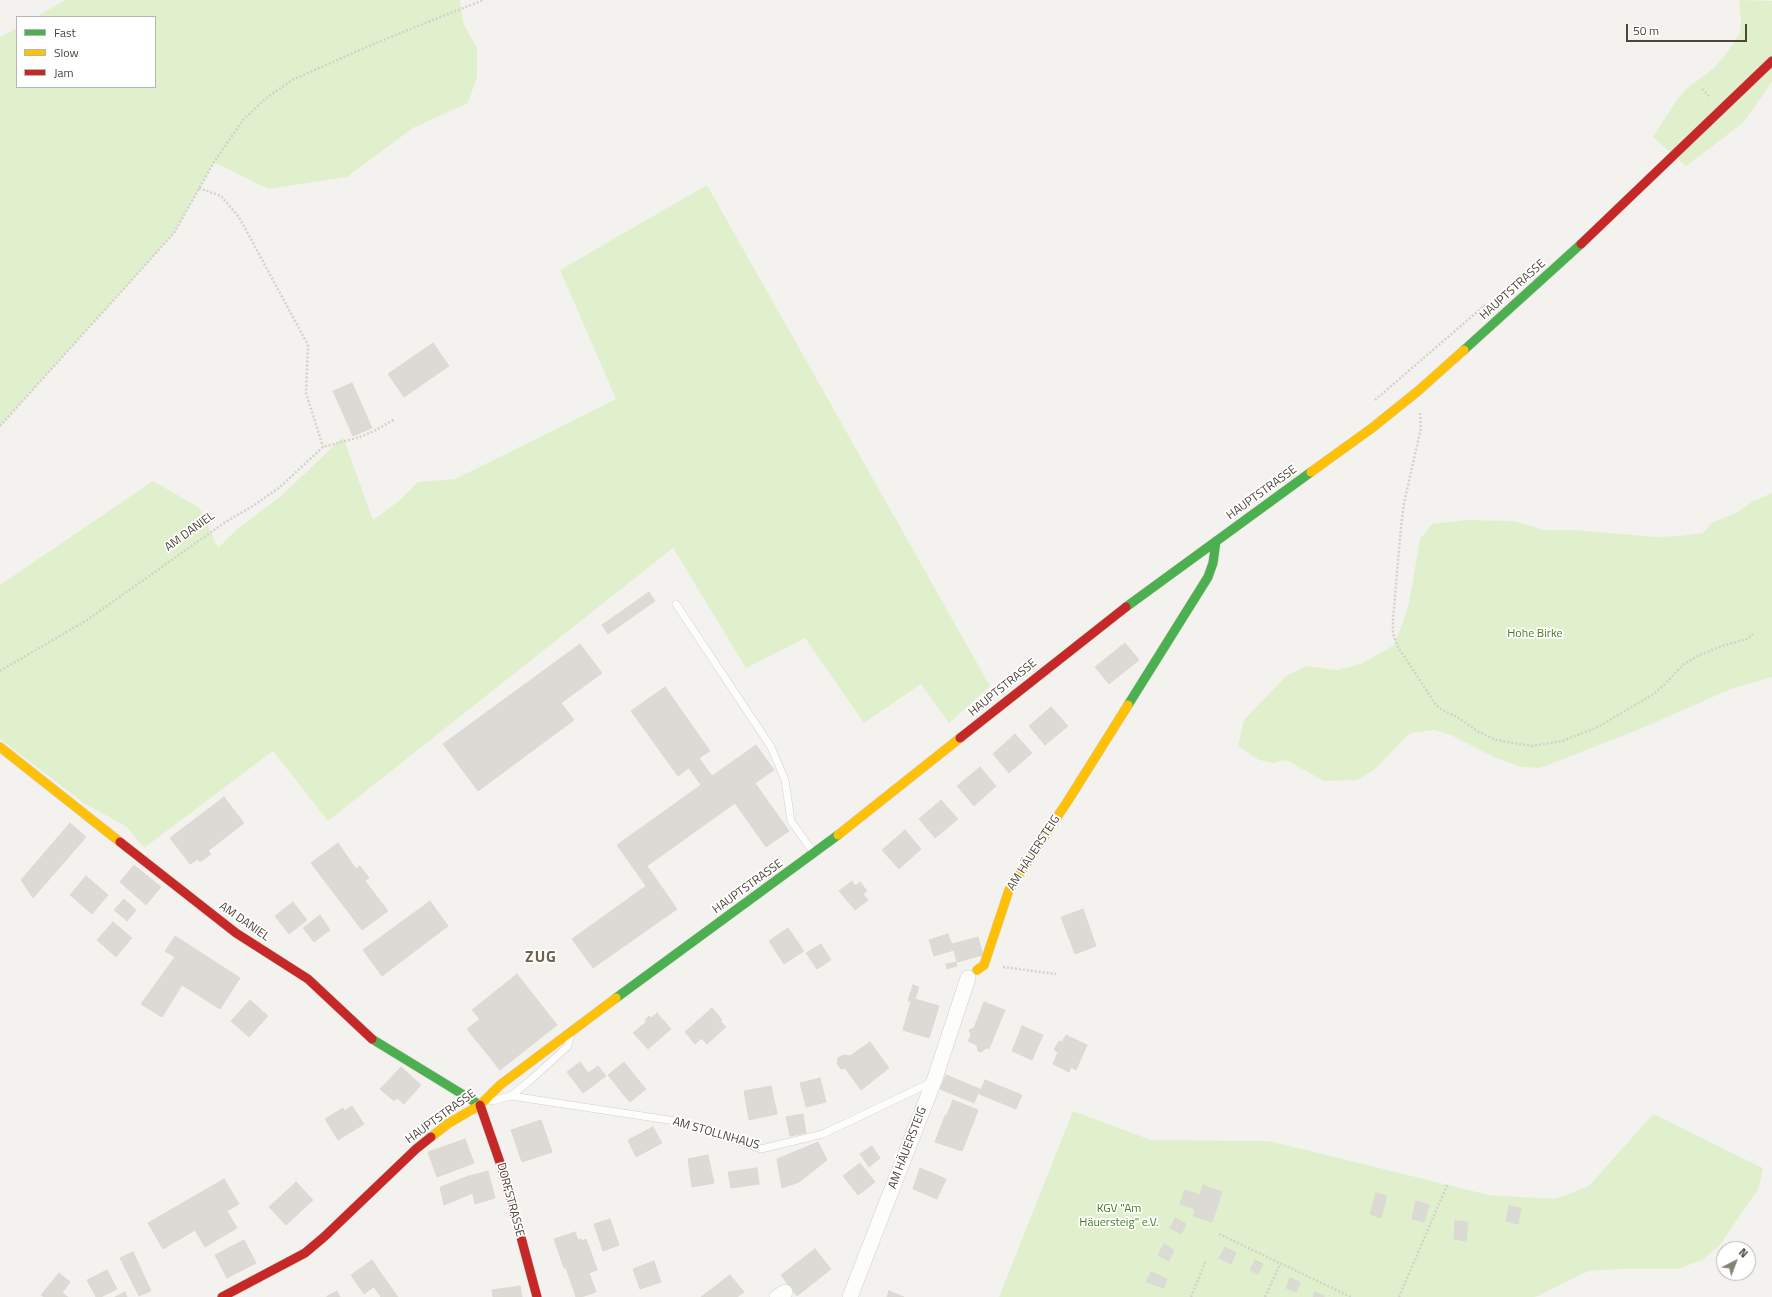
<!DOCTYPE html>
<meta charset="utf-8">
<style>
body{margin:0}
#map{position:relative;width:1772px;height:1297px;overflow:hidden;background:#f4f2ee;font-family:"Titillium Web",sans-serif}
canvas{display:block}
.legend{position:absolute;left:16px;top:16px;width:140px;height:72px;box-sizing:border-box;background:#fff;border:1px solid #b7b5af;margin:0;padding:5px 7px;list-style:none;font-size:12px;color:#4c4538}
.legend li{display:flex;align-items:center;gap:8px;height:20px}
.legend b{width:20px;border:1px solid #b7b5af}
.north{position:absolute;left:1716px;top:1241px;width:40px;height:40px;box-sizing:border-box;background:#fff;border:1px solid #b7b5af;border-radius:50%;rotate:42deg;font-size:11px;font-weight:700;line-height:16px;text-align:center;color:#4c4538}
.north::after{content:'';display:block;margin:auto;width:14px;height:18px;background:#878278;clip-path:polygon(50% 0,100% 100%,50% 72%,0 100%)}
.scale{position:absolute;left:1626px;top:24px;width:121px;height:18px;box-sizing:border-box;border:2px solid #4c4538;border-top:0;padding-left:5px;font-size:12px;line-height:14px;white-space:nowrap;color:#4c4538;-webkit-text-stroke:3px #fff;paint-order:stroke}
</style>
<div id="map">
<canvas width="1772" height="1297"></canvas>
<ul class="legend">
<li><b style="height:5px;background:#4caf50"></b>Fast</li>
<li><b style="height:5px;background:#ffc107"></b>Slow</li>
<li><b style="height:5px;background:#c62828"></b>Jam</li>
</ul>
<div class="north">N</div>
<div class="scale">50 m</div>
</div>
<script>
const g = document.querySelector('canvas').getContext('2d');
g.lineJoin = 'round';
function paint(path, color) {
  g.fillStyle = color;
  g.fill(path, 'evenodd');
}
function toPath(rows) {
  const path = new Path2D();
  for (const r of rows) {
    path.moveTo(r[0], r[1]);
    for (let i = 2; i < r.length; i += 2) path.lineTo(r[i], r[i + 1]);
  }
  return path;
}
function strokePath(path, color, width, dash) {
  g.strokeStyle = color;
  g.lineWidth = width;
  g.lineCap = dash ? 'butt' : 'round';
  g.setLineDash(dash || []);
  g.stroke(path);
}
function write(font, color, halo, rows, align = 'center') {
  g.font = font + ' "Titillium Web",sans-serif';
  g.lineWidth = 3.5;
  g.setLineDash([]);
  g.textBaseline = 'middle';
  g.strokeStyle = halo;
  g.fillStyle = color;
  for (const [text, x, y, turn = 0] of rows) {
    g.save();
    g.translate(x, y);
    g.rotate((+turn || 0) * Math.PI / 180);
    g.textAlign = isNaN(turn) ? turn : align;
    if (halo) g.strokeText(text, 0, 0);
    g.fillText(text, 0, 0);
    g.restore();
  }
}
const green = toPath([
 [65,0,460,0,464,25,477,48,477,77,468,103,413,128,347,177,268,189,214,162,174,233,0,426,0,37,17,28,17,87,155,87,155,17,36,17],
 [1739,0,1772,1,1772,82,1743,123,1686,166,1653,137,1676,101,1686,89,1714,68,1726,54,1740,33,1741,22],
 [707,185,990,686,949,723,921,684,864,723,805,638,746,668,673,548,328,821,273,751,144,848,127,827,85,804,0,739,0,585,153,481,200,508,218,548,236,530,282,495,343,437,373,520,399,501,418,482,455,479,616,399,560,270],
 [1772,493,1772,677,1731,689,1635,731,1540,768,1521,767,1496,758,1451,735,1434,730,1410,733,1374,770,1357,780,1324,781,1286,760,1273,763,1259,760,1238,746,1244,720,1286,676,1307,666,1336,670,1361,664,1394,645,1408,608,1420,539,1432,524,1466,520,1513,521,1544,530,1575,530,1656,537,1681,536,1703,533,1712,523,1738,512,1753,501],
 [1073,1111,1151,1140,1269,1141,1489,1195,1555,1199,1589,1186,1653,1114,1763,1168,1759,1188,1719,1246,1702,1260,1678,1269,1619,1269,1589,1271,1535,1297,999,1297]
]);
const building = toPath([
 [433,343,449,366,404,397,388,374,433,343],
 [352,383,372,428,353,436,333,391,352,383],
 [649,592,655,601,608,634,602,625,649,592],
 [1125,643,1139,660,1109,684,1095,667,1125,643],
 [580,644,602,673,561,703,574,720,478,791,443,744,580,644],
 [665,687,710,751,699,758,712,776,756,745,774,770,755,783,789,831,766,847,735,803,647,866,677,909,593,968,572,939,646,886,617,845,701,785,689,768,678,776,631,711,665,687],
 [1051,707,1068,726,1045,745,1029,726,1051,707],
 [1015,734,1032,753,1009,773,993,754,1015,734],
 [980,767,996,786,974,806,957,786,980,767],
 [224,797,244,823,208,851,211,854,200,862,198,859,190,864,170,838,224,797],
 [941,800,958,819,935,838,919,819,941,800],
 [70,823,86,837,33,898,21,880,70,823],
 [905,830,921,849,899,869,882,850,905,830],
 [338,843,356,869,360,866,369,878,365,881,388,911,362,930,311,863,338,843],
 [134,865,161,887,146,905,120,882,134,865],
 [86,876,108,895,92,914,70,895,86,876],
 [852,881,855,886,860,882,867,891,863,894,868,900,855,910,839,891,852,881],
 [124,899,136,910,127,921,114,910,124,899],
 [430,901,448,926,382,976,363,950,430,901],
 [293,902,307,920,289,934,275,916,293,902],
 [1083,909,1096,946,1075,954,1061,917,1083,909],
 [320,915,330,930,314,942,303,928,320,915],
 [113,922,132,938,116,957,97,940,113,922],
 [788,928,804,951,784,964,769,941,788,928],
 [948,934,954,950,934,956,929,940,948,934],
 [175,936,240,978,220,1009,182,985,162,1017,141,1004,175,957,165,951,175,936],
 [978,937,983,955,957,962,952,944,978,937],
 [821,944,831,960,817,969,806,953,821,944],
 [956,962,957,966,947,969,946,964,956,962],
 [517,974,557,1025,500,1070,467,1029,480,1019,472,1010,517,974],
 [913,985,919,987,915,999,939,1006,929,1038,903,1030,911,1001,908,1001,913,985],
 [250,1000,268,1016,249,1037,231,1021,250,1000],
 [984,1002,1005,1010,989,1049,986,1048,981,1052,978,1051,977,1045,968,1041,971,1035,969,1030,974,1028,984,1002],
 [712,1008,722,1020,695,1044,685,1032,712,1008],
 [657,1013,671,1029,648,1049,633,1033,647,1021,645,1020,649,1016,651,1018,657,1013],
 [720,1021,726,1027,707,1044,701,1038,720,1021],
 [1022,1026,1043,1035,1032,1060,1012,1051,1022,1026],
 [1066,1035,1087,1045,1076,1070,1071,1067,1069,1072,1053,1064,1058,1052,1054,1050,1059,1041,1062,1042,1066,1035],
 [870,1042,889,1068,861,1090,845,1068,841,1069,837,1064,838,1058,843,1055,850,1056,870,1042],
 [580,1062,588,1073,598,1066,606,1076,583,1093,567,1072,580,1062],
 [624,1062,639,1081,623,1094,608,1075,624,1062],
 [401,1067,421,1085,404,1104,397,1098,394,1101,380,1089,401,1067],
 [946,1075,980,1089,974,1103,940,1089,946,1075],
 [820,1078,826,1102,806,1107,800,1083,820,1078],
 [985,1080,1022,1095,1016,1109,979,1094,985,1080],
 [639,1081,646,1089,630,1102,623,1094,639,1081],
 [771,1086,777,1114,749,1120,744,1091,771,1086],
 [953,1100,978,1110,972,1126,946,1117,953,1100],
 [352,1106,364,1124,338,1140,325,1119,343,1108,344,1111,352,1106],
 [803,1114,806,1133,790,1136,786,1117,803,1114],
 [945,1116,972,1126,962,1151,935,1142,945,1116],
 [541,1120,552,1152,522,1162,511,1130,541,1120],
 [653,1127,662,1143,636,1157,628,1140,653,1127],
 [465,1139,474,1163,437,1177,428,1152,465,1139],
 [818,1142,827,1160,799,1182,782,1188,777,1159,818,1142],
 [872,1146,880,1158,869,1167,860,1154,872,1146],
 [708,1155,714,1183,692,1187,688,1159,708,1155],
 [860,1163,875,1182,858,1195,843,1176,860,1163],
 [757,1168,759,1184,731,1188,728,1172,757,1168],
 [920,1168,946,1179,937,1199,913,1189,920,1168],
 [488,1171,495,1198,475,1204,469,1176,488,1171],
 [469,1176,473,1193,444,1205,440,1187,469,1176],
 [224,1179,239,1204,227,1211,237,1228,205,1247,195,1230,163,1249,148,1223,224,1179],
 [296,1182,313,1200,286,1225,269,1207,296,1182],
 [1203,1185,1222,1192,1212,1222,1193,1216,1195,1209,1180,1204,1185,1190,1200,1195,1203,1185],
 [1376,1193,1387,1196,1381,1218,1370,1214,1376,1193],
 [1416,1201,1429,1205,1424,1222,1412,1219,1416,1201],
 [1509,1206,1521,1208,1518,1224,1506,1221,1509,1206],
 [1175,1218,1186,1224,1181,1234,1170,1228,1175,1218],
 [610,1219,619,1245,603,1251,594,1224,610,1219],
 [1455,1221,1468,1222,1466,1241,1454,1239,1455,1221],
 [575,1232,578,1240,581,1239,582,1241,586,1239,593,1258,564,1268,554,1239,575,1232],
 [244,1240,256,1263,227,1278,215,1255,244,1240],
 [1164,1244,1174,1250,1169,1261,1158,1255,1164,1244],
 [1225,1247,1236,1253,1231,1264,1219,1258,1225,1247],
 [815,1249,831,1269,797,1296,781,1275,815,1249],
 [133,1252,151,1291,139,1296,120,1258,133,1252],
 [593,1258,597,1270,589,1273,596,1292,581,1297,576,1297,566,1268,593,1258],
 [372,1260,385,1279,364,1294,351,1275,372,1260],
 [1255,1260,1263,1264,1258,1274,1250,1270,1255,1260],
 [654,1261,661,1282,640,1289,633,1269,654,1261],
 [107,1270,117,1289,101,1297,96,1297,87,1280,107,1270],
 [1151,1272,1167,1279,1164,1288,1146,1282,1151,1272],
 [59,1273,70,1282,62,1293,68,1297,44,1297,41,1295,59,1273],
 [730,1275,744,1292,737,1297,701,1297,730,1275],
 [1290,1278,1300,1282,1296,1292,1286,1288,1290,1278],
 [385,1279,398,1297,381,1297,374,1287,385,1279],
 [520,1286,522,1297,493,1297,492,1290,520,1286],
 [337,1291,340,1297,327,1297,327,1296,337,1291],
 [889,1291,904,1297,887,1297,889,1291],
 [125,1292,127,1297,115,1297,125,1292],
 [1315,1292,1324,1296,1324,1297,1313,1297,1315,1292]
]);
const path = toPath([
 [1702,89,1710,97],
 [199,188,221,196,239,217,308,345,306,393,323,447],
 [1375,400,1485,305],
 [1420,413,1421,428,1404,503,1401,526,1393,620,1393,634,1398,647,1425,688,1436,705,1442,710,1457,717,1479,732,1496,740,1531,746,1562,741,1598,727,1652,695,1663,686,1684,664,1700,655,1719,647,1747,639,1753,634],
 [0,426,174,233,214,162,243,120,265,99,292,80,376,43,483,0],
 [0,671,87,620,224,523,256,504,280,487,323,447,360,437,376,430,395,419],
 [1003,967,1056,974],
 [1219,1234,1351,1297],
 [1191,1297,1206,1260],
 [1265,1297,1280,1264],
 [1399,1297,1448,1183]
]);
const lane = toPath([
 [676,604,771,747,785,780,791,821,813,852],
 [511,1096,682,1122,761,1149,823,1134,932,1082],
 [492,1101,511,1096,534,1077,567,1047,570,1038]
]);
const street = toPath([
 [777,1297,785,1292],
 [850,1297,934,1081,968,978]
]);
const fast = toPath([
 [1464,350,1581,244],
 [1126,607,1311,472],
 [1128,705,1208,577,1213,563,1216,541],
 [616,998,838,835],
 [372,1039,480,1105]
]);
const slow = toPath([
 [1311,472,1372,428,1418,391,1464,350],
 [0,747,120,842],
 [838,835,960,738],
 [977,970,984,965,1009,890,1069,799,1128,705],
 [431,1137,449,1123,480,1105,500,1085,616,998]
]);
const jam = toPath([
 [1581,244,1772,61],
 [960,738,1126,607],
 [120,842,236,933,308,979,372,1039],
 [480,1105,504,1174,537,1297],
 [222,1297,305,1253,324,1237,416,1149,431,1137]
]);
const streetNames = [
 ["HAUPTSTRASSE",1513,290,-42],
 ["HAUPTSTRASSE",1262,493,-36],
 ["AM DANIEL",190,532,-36],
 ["HAUPTSTRASSE",1003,688,-39],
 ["AM HÄUERSTEIG",1034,853,-57],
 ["HAUPTSTRASSE",748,887,-36],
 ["AM DANIEL",244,922,35],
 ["HAUPTSTRASSE",441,1117,-36],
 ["AM STOLLNHAUS",716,1134,16],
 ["AM HÄUERSTEIG",908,1148,-69],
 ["DORFSTRASSE",510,1200,75]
];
const parkNames = [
 ["Hohe Birke",1535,634],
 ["KGV \"Am",1119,1209],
 ["Häuersteig\" e.V.",1119,1223]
];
const districtNames = [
 ["ZUG",541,958]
];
paint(green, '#e1f0cc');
paint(building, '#dcdad4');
strokePath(building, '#dcd9d3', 1);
strokePath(lane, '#d2d0cb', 8);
strokePath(street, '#d2d0cb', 16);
strokePath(fast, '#d4d0c4', 10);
strokePath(slow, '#d4d0c4', 10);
strokePath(jam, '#d4d0c4', 10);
strokePath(path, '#d4d2cc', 2.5, [2, 2]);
strokePath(lane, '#fdfdfc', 7);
strokePath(street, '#fdfdfc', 15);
strokePath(fast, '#4caf50', 9);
strokePath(slow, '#ffc107', 9);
strokePath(jam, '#c62828', 9);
write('12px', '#4c4538', '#fff', streetNames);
write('12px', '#448022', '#fff', parkNames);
g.letterSpacing = '1px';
write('bold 16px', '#70634e', '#fff', districtNames);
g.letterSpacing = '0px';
</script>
